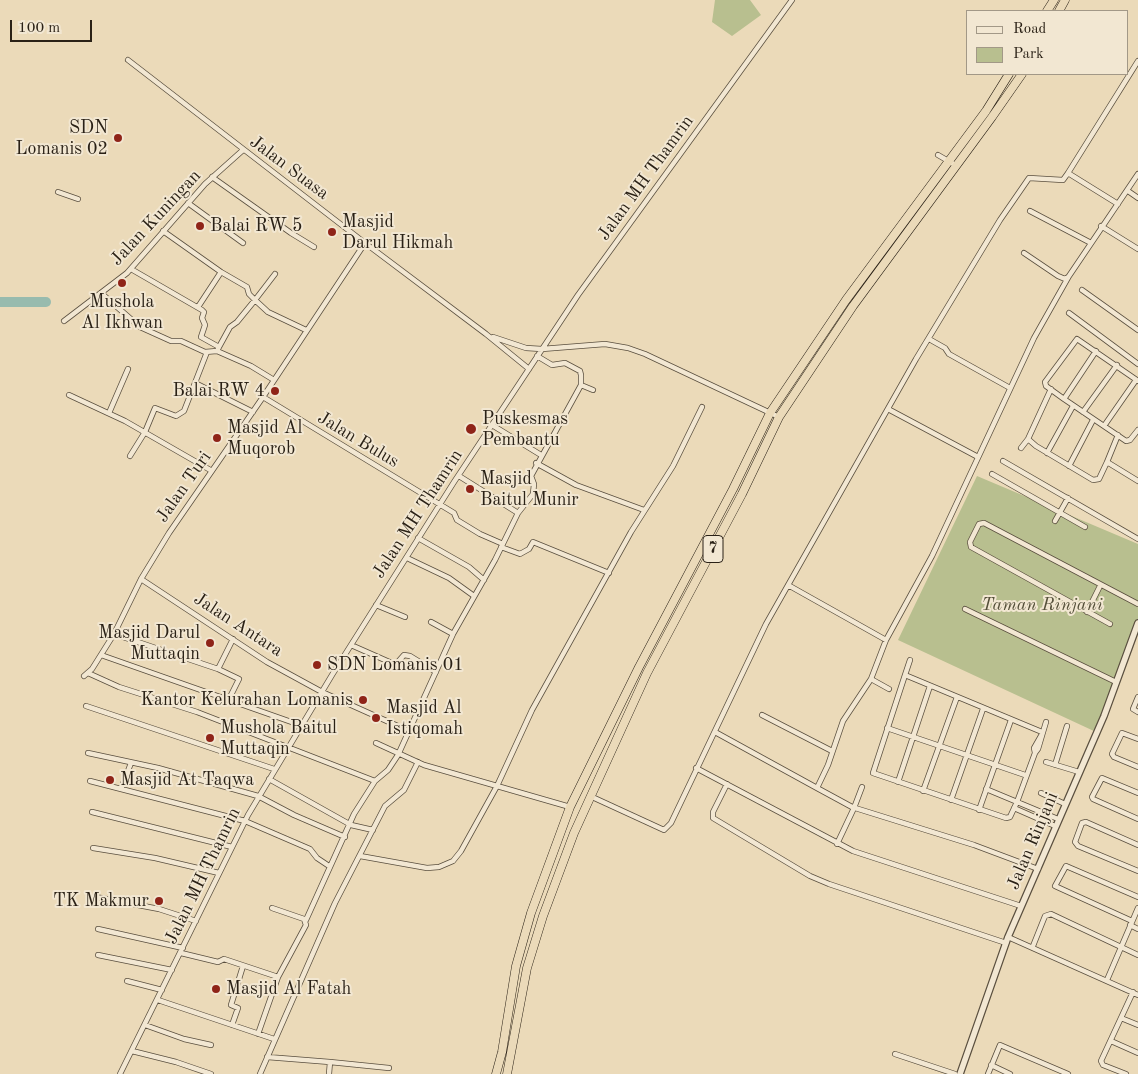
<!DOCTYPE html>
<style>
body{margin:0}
#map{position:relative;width:1138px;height:1074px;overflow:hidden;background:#ebdab9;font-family:"Old Standard TT",serif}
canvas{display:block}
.legend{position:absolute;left:966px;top:10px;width:162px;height:65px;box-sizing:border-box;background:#f2e7d2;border:1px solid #a29887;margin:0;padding:6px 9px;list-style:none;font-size:15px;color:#2a2116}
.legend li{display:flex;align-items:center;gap:10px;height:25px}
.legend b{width:25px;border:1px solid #a29887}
.scale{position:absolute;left:10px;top:20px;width:82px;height:22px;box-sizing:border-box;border:2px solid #2a2116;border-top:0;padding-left:6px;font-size:15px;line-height:18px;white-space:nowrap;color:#2a2116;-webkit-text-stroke:4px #f2e7d2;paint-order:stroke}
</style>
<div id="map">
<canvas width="1138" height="1074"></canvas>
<ul class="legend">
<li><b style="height:6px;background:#f2e7d2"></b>Road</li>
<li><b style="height:14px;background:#b8bf8f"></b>Park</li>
</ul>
<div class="scale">100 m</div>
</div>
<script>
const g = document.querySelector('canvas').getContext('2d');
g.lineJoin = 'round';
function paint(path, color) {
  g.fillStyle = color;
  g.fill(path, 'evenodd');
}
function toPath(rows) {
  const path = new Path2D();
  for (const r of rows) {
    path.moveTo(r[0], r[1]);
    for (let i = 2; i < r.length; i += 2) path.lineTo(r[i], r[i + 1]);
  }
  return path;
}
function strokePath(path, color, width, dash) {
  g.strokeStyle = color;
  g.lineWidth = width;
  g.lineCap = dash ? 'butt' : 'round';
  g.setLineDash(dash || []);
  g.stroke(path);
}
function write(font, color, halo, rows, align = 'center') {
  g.font = font + ' "Old Standard TT",serif';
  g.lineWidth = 4;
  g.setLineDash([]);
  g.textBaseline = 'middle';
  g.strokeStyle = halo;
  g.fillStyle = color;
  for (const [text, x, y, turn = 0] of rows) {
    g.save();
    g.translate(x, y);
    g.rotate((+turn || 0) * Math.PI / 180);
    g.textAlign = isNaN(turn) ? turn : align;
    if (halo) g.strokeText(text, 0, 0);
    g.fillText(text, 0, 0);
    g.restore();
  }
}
const green = toPath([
 [715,0,750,0,761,15,732,36,712,22],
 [977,476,1138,544,1138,619,1096,732,898,640]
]);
const river = toPath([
 [0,302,46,302]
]);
const minor = toPath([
 [128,60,365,243,486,334,529,369],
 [938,155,957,166],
 [1068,173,1118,204],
 [212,177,291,233,314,247],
 [1128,191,1138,198],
 [58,192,78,199],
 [188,203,243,243],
 [1030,211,1091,243],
 [1101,226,1138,249],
 [163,231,221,272,198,307],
 [1024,253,1058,276,1065,279,1068,277],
 [131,269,202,310,204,312,202,318,205,325,201,337,219,347,217,351],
 [221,272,247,287,249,294,255,300,275,274],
 [1082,290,1138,330],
 [101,293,140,327,171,341,181,341,205,352,217,351,251,366,274,380],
 [1069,313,1138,364],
 [64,321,127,273,205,184,243,150],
 [493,337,526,348,542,349,605,344,628,348,645,354,779,417],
 [929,339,945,348,949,354,1010,388],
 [219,347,230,327,237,322,255,300,268,312,306,330],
 [1138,381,1077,339,1045,382,1046,386,1064,399,1126,441,1130,440,1138,430],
 [195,383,253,412],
 [581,385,593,390],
 [1051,389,1028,439,1036,446,1093,480,1099,479,1107,462,1138,481],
 [69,395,125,421,212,471],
 [263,397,454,513,457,520,480,534,503,544],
 [1064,399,1096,351],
 [888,409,978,457],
 [1083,412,1117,365],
 [109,413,128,369],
 [492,425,541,455],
 [1104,426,1136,380],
 [1021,448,1028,439],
 [1047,453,1073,406],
 [130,456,145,432,155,408,176,416,184,411,207,352],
 [1003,461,1138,539],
 [1107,462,1118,435],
 [536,463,576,485,644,510],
 [1069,466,1093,420],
 [992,474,1085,527],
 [459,476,518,513,533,494,534,484,531,476,581,385,581,375,580,371,565,363,552,365,537,356],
 [1055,521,1068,498],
 [418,538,469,567,484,580],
 [501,547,520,554,529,549,533,542,609,573],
 [407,558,449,578,474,596],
 [141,579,267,662,322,692,409,731],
 [788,585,886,640],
 [376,605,405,617],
 [965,609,1116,682],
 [1087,612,1100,586],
 [431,622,453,634],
 [1110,624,971,547,970,542,979,524,984,523,1138,604],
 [114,634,218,669,233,639],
 [351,645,394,664,397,663,404,655,410,656,436,672],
 [101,655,300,725],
 [218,669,239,679,229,699],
 [88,673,119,687,197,712,375,781],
 [905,675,910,660],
 [84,676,92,669,114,634,141,579,169,533,263,397,365,243],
 [871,679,889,689],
 [1138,697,1133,709,1138,712],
 [86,706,274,769],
 [762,715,832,751],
 [887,728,1025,775],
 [715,732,817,788,828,765,843,721,871,679,886,640,932,556,1034,338,1069,276,1138,174],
 [1042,734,1034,748,1035,753,1017,802,1010,817,1006,818,873,773,905,675,1042,732],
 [1138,739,1122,733,1112,754,1114,757,1138,767],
 [376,743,424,765,570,807],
 [88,753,158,768,258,796,294,815,345,837],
 [1035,753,1038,749,1046,722],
 [1046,762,1079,772],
 [1055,765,1067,726],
 [696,768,853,851,1021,906],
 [269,779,351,825,373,830],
 [90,781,245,821,310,849,317,858,329,866],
 [898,782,930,686],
 [727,784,713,812,713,818,810,876,829,884,1006,943],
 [817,788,852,807,974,845,1038,869],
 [121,789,131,763],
 [986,789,1058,819],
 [923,791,957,697],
 [1041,793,1065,804],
 [1138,793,1102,778,1092,797,1093,799,1138,819],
 [590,796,664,830,671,823,766,624,916,359,1000,220,1029,178,1063,180,1068,173,1138,61],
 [951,800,983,709],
 [854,808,862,787],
 [1014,808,1055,826],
 [979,810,1011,720],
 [92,812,232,847],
 [837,844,854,808],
 [1138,845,1086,822,1082,823,1075,842,1078,846,1138,871],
 [93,848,155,858,219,873],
 [360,856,427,868,439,867,453,861,461,851,497,786,532,710,631,532,673,466,702,407],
 [96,897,159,909,196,921],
 [306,920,354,814,375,781,388,770,398,755,453,634,495,560,518,513],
 [1132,921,1055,886,1066,866,1138,897],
 [1130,925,1138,929],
 [98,929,183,948],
 [1008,937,1138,995],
 [1033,946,1045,916,1051,914,1138,955],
 [181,953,218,962,224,959,278,977],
 [98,955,172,970],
 [1107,980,1138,908],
 [127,981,162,990],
 [158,1000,274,1039],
 [1121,1018,1138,1025],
 [145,1025,184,1039,211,1045],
 [232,1025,238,1008,231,1005,243,966],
 [258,1034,278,977,306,925,304,919,272,908],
 [1111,1041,1138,1053],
 [132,1051,176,1062,211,1074],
 [895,1054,955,1074],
 [267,1057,330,1062,329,1074],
 [330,1062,389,1068],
 [991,1065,1010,1074],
 [120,1074,248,815,332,675,454,482,578,295,792,0],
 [260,1074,335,903,385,806,404,790,418,762],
 [988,1074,1000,1045,1068,1074],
 [1126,1074,1103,1065,1101,1061,1133,992]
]);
const tertiary = toPath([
 [960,1074,1008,937,1104,716,1138,623]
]);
const trunk = toPath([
 [1047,11,1054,0],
 [1059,11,1065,0],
 [496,1074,502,1052,516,966,531,913,570,807,639,667,733,489,770,413,846,300,986,111,1009,74],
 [507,1074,527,968,543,916,574,833,647,673,742,494,779,417,853,306,992,117,1022,74]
]);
const markers = [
 [118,138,5,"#8f2418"],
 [200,226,5,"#8f2418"],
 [332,232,5,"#8f2418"],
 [122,283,5,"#8f2418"],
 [275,391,5,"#8f2418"],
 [471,429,6,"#8f2418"],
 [217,438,5,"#8f2418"],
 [470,489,5,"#8f2418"],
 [210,643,5,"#8f2418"],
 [317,665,5,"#8f2418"],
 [363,700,5,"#8f2418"],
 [376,718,5,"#8f2418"],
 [210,738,5,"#8f2418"],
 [110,780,5,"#8f2418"],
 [159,901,5,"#8f2418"],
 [216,989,5,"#8f2418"]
];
const shields = [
 [713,549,20]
];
const shieldNames = [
 ["7",713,549]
];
const poiNames = [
 ["SDN",108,128,"right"],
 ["Lomanis 02",108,149,"right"],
 ["Masjid",342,222],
 ["Darul Hikmah",342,243],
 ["Balai RW 5",210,226],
 ["Mushola",122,302,"center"],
 ["Al Ikhwan",122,323,"center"],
 ["Balai RW 4",265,391,"right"],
 ["Puskesmas",482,419],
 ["Pembantu",482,440],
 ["Masjid Al",227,428],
 ["Muqorob",227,449],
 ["Masjid",480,479],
 ["Baitul Munir",480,500],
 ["Masjid Darul",200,633,"right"],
 ["Muttaqin",200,654,"right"],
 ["SDN Lomanis 01",327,665],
 ["Kantor Kelurahan Lomanis",353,700,"right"],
 ["Masjid Al",386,708],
 ["Istiqomah",386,729],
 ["Mushola Baitul",220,728],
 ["Muttaqin",220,749],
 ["Masjid At Taqwa",120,780],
 ["TK Makmur",149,901,"right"],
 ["Masjid Al Fatah",226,989]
];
const streetNames = [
 ["Jalan Suasa",289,168,37],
 ["Jalan MH Thamrin",646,178,-54],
 ["Jalan Kuningan",156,218,-47],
 ["Jalan Bulus",358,440,31],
 ["Jalan Turi",184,487,-55],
 ["Jalan MH Thamrin",418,514,-57],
 ["Jalan Antara",238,625,33],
 ["Jalan Rinjani",1033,841,-67],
 ["Jalan MH Thamrin",203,876,-64]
];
const parkNames = [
 ["Taman Rinjani",1042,605]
];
paint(green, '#b8bf8f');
strokePath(river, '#98bbae', 10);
strokePath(minor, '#5a4f3f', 6);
strokePath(tertiary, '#5a4f3f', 8);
strokePath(trunk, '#2a2116', 9);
strokePath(minor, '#f2e7d2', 4.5);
strokePath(tertiary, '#f2e7d2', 5.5);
strokePath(trunk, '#ebdab9', 8);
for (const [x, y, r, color] of markers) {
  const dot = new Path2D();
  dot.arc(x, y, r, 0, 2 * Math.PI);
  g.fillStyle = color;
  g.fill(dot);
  strokePath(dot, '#f2e7d2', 2);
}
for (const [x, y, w] of shields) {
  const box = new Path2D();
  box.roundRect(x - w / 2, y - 13.5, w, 27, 4);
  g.fillStyle = '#f2e7d2';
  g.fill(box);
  strokePath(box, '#2a2116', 1);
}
write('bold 16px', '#2a2116', null, shieldNames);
write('18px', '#2a2116', '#f2e7d2', poiNames, 'left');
write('18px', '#2a2116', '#f2e7d2', streetNames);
write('italic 18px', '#55503a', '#f2e7d2', parkNames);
</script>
